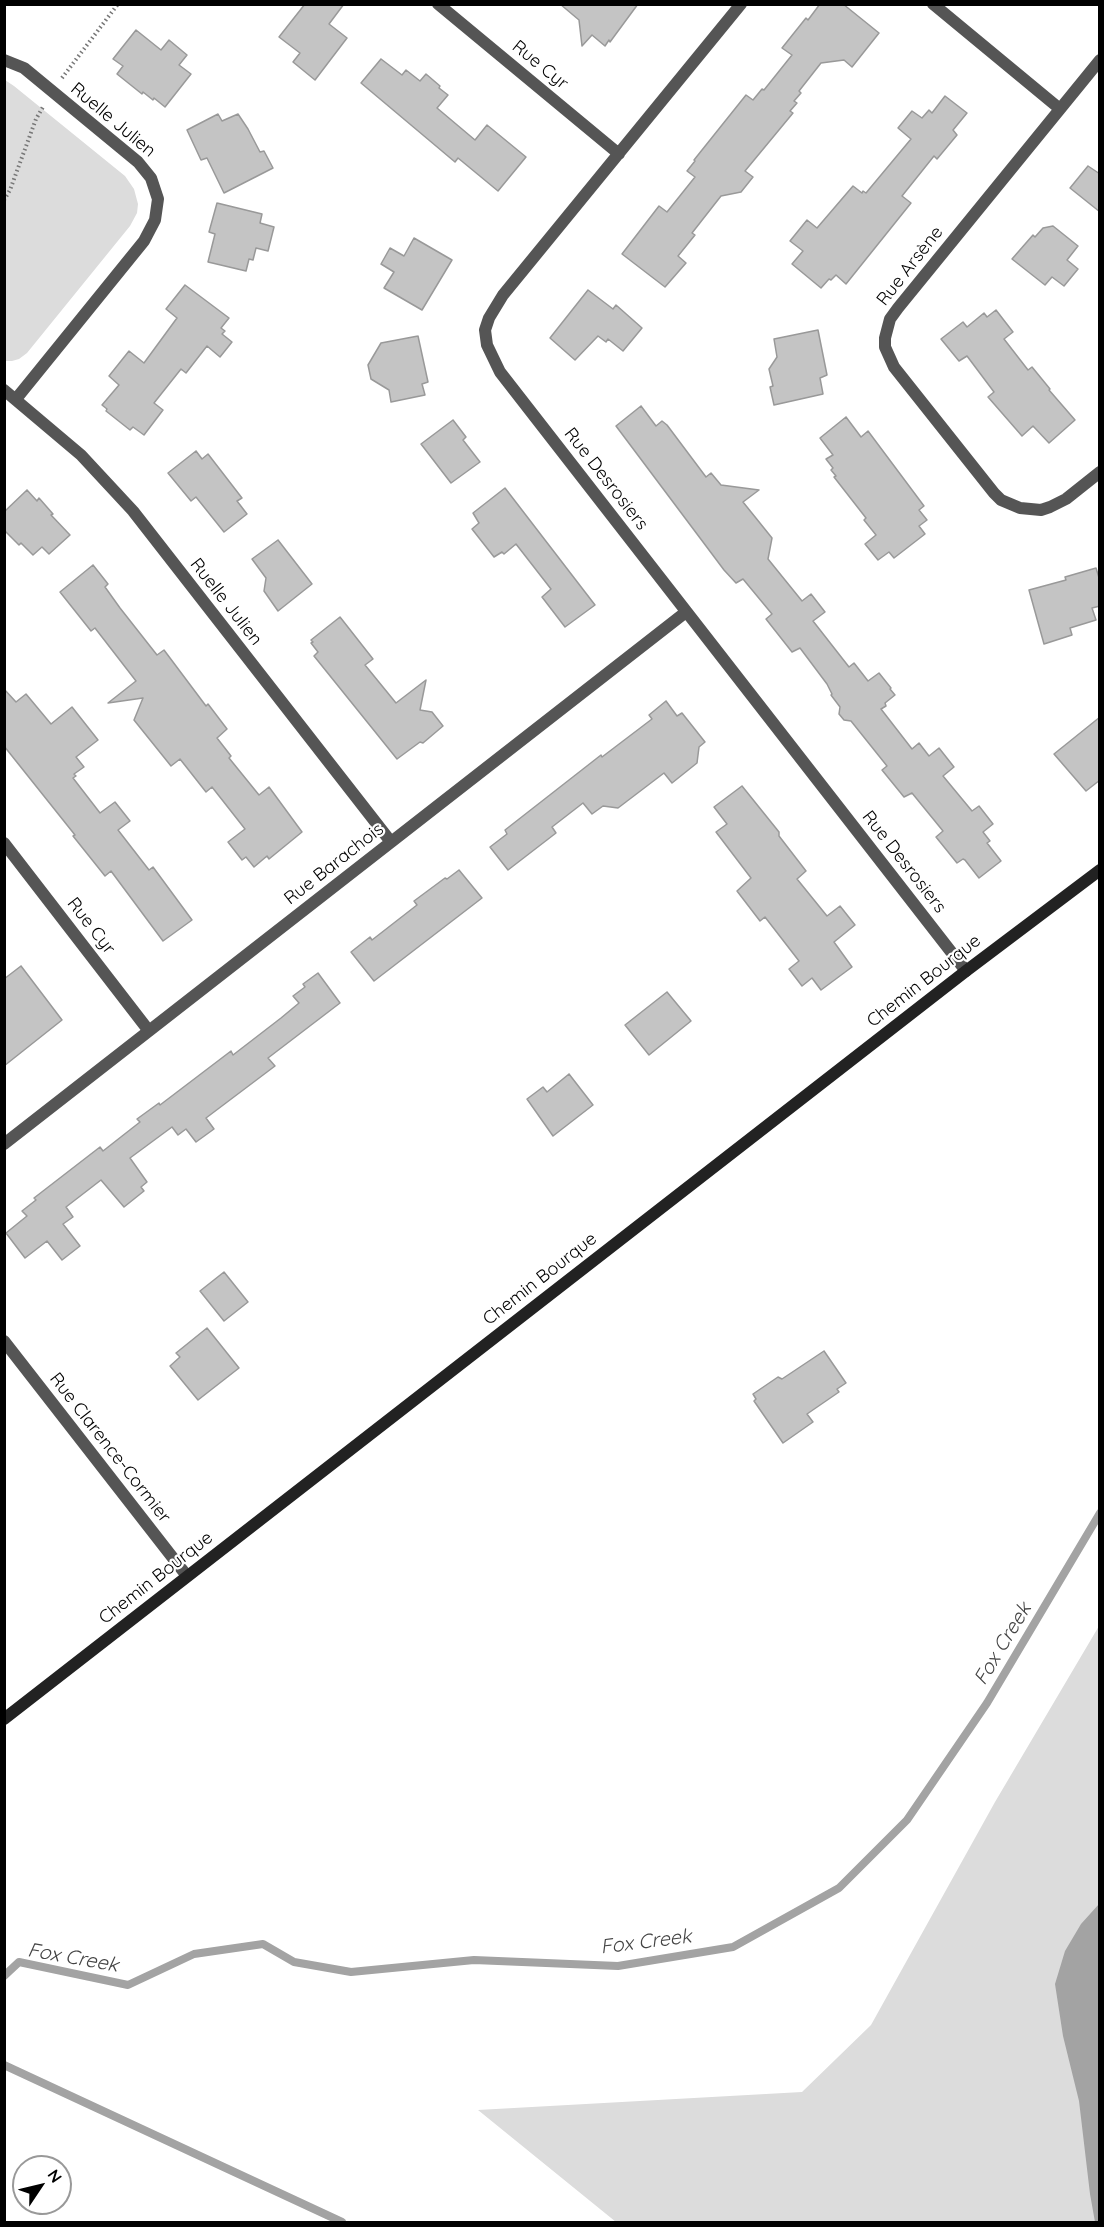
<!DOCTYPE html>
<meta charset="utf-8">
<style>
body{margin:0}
#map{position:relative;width:1104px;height:2227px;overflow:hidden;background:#fff;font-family:Quicksand,sans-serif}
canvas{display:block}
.frame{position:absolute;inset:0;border:6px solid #000;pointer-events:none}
.north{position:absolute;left:12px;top:2155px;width:60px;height:60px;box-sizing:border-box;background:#fff;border:2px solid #999;border-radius:50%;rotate:55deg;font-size:16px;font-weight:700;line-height:24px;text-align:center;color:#000}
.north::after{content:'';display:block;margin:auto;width:21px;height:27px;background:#000;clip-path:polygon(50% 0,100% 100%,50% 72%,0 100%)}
</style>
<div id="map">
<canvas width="1104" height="2227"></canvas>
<div class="frame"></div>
<div class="north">N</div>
</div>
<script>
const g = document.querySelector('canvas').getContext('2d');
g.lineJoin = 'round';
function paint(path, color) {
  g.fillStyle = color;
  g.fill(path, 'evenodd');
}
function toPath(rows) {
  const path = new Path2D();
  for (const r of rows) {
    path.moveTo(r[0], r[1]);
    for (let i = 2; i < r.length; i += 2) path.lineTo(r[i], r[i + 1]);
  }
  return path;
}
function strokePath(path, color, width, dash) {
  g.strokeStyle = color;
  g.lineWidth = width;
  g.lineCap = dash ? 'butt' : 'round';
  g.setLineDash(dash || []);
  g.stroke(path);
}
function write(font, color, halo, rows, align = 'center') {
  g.font = font + ' Quicksand,sans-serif';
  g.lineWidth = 4.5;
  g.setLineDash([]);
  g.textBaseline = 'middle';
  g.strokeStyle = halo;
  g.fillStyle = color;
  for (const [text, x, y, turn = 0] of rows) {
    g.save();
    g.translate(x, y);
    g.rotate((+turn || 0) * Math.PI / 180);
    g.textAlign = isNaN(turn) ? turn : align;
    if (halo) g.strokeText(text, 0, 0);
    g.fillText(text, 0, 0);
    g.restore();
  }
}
const green = toPath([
 [5,80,14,86,125,176,134,189,138,204,137,213,130,226,27,353,19,359,12,361,4,361],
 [1099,1626,1099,2222,616,2222,478,2110,802,2092,871,2025,995,1802]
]);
const water = toPath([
 [1099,1904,1100,2222,1095,2222,1090,2194,1079,2101,1063,2036,1055,1984,1065,1951,1081,1924]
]);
const stream = toPath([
 [4,1976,19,1962,128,1985,194,1954,263,1944,294,1962,351,1972,474,1960,618,1966,733,1947,839,1888,907,1820,987,1703,1100,1513],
 [4,2065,342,2222]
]);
const building = toPath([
 [305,4,344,4,329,24,347,38,315,80,293,62,300,53,279,37,305,4],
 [560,4,638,4,610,42,609,40,605,46,592,35,582,46,579,20,560,4],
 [820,4,843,4,879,33,852,67,844,60,821,63,799,91,801,93,794,101,797,103,790,111,793,113,745,171,753,177,741,192,721,196,692,233,695,235,678,256,686,263,665,287,622,254,659,206,667,212,695,177,687,171,695,161,694,160,746,95,753,100,762,89,764,90,792,55,782,48,806,18,808,20,820,4],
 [136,30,161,50,169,40,187,55,179,65,191,74,165,107,154,98,153,100,143,92,142,94,117,74,123,66,113,59,136,30],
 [381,59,402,75,406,70,420,81,426,74,440,86,439,88,448,95,437,108,475,140,487,125,526,157,498,191,458,158,455,162,361,83,381,59],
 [945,96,967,113,953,130,957,135,937,159,934,156,902,196,911,203,846,284,836,275,831,280,829,279,821,288,792,264,803,251,790,241,807,220,817,228,853,186,862,193,863,191,866,193,911,139,898,128,912,111,922,118,929,110,932,113,945,96],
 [218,114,222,121,238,114,248,129,260,152,264,151,273,168,224,193,207,158,201,160,187,130,218,114],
 [1088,166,1100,174,1100,212,1070,188,1088,166],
 [217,203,262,214,260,223,274,227,268,251,256,248,253,260,249,259,246,271,208,262,215,234,209,232,217,203],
 [1053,226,1078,246,1067,260,1078,269,1064,286,1052,277,1045,285,1012,259,1033,235,1035,237,1043,228,1053,226],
 [414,238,452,260,422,310,384,288,394,272,381,264,390,248,404,256,414,238],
 [185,285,229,318,221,328,225,331,222,334,232,342,220,357,207,346,186,373,181,369,154,403,163,410,144,435,133,427,130,430,106,411,107,409,102,405,119,385,109,376,129,351,144,363,177,318,166,309,185,285],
 [588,290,613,309,616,305,642,328,623,351,608,339,606,342,598,336,575,360,550,338,588,290],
 [996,310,1013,332,1004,339,1028,370,1032,367,1050,389,1049,390,1075,420,1049,443,1033,426,1022,436,988,397,994,392,967,356,959,361,941,339,963,322,967,327,984,313,987,317,996,310],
 [818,330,827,375,820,378,823,394,774,405,770,387,773,386,769,369,777,357,774,339,818,330],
 [418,336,428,382,422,384,425,395,391,402,389,390,371,379,368,365,381,343,418,336],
 [641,406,656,426,662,421,667,425,706,477,711,473,721,485,759,490,743,502,772,538,768,559,802,601,811,594,825,612,813,621,849,667,854,663,868,681,879,673,891,688,890,689,895,695,885,703,886,706,881,709,912,749,919,743,929,756,939,748,954,767,943,776,972,811,979,806,993,824,983,832,990,841,987,843,1001,861,979,878,965,860,963,859,957,863,936,837,943,831,912,793,904,797,882,770,887,766,851,721,844,720,839,714,840,707,831,695,832,694,827,684,800,648,792,652,766,619,772,614,743,579,736,583,724,570,616,426,641,406],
 [846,417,861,437,868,431,924,506,919,510,927,520,919,526,925,534,894,558,889,552,878,560,865,544,876,535,864,520,866,518,834,477,836,476,831,470,833,468,826,459,833,455,820,438,846,417],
 [453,420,466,437,463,440,480,462,451,483,421,444,453,420],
 [196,451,202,459,208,454,242,498,237,501,247,514,224,532,196,497,191,501,168,473,196,451],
 [505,488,595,605,565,627,542,597,551,589,516,544,504,554,502,552,494,557,472,529,479,523,473,513,505,488],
 [27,490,37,501,39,498,53,514,51,515,70,535,49,554,42,547,33,555,21,543,19,545,4,530,4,512,27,490],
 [278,540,312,584,278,611,264,591,266,578,252,559,278,540],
 [93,565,108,584,105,587,120,608,157,655,164,650,206,706,208,704,227,729,217,738,231,756,229,758,259,795,269,787,302,832,269,859,267,856,254,867,246,857,242,860,228,842,245,829,212,787,206,792,180,759,171,766,134,720,143,698,108,703,136,681,95,628,91,631,60,592,93,565],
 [1096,568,1100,581,1100,606,1092,608,1096,620,1070,628,1072,635,1044,644,1029,590,1066,580,1065,577,1096,568],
 [340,617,373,659,365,665,396,703,426,680,420,710,432,712,443,726,423,743,420,742,397,759,314,656,318,652,311,643,313,642,311,640,340,617],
 [4,689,16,702,26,694,51,724,72,707,98,740,76,757,84,767,74,774,76,776,73,778,100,813,115,802,130,821,118,830,149,870,153,867,192,920,163,941,111,871,105,876,73,836,75,835,4,746,4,689],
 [666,701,677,716,682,713,705,742,699,747,697,763,672,783,664,773,618,808,603,806,592,814,583,803,552,827,556,833,508,870,490,847,507,834,505,830,601,755,602,757,652,719,649,715,666,701],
 [1100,717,1100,780,1086,791,1054,754,1100,717],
 [742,786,779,832,779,836,806,871,797,879,827,916,840,906,855,925,834,942,852,967,821,990,812,978,802,986,789,969,799,961,765,917,760,921,737,891,751,878,716,832,727,824,714,807,742,786],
 [459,870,482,898,374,981,351,952,370,937,372,940,417,905,414,901,445,878,447,879,459,870],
 [21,966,62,1020,4,1066,4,979,21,966],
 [318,973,340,1003,268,1058,275,1066,206,1118,214,1129,196,1142,186,1129,178,1135,172,1127,130,1158,147,1182,141,1187,144,1191,124,1207,101,1180,66,1207,73,1217,63,1224,80,1246,62,1260,47,1241,25,1258,6,1233,27,1216,22,1211,36,1200,34,1198,100,1147,103,1151,140,1122,137,1119,159,1103,160,1105,231,1051,233,1055,281,1018,299,1003,293,996,305,987,303,984,318,973],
 [667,992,691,1021,649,1055,625,1025,667,992],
 [569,1074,593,1105,553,1136,527,1099,543,1087,547,1092,569,1074],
 [224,1272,248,1302,224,1321,200,1291,224,1272],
 [207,1328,239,1368,198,1400,170,1366,180,1357,176,1353,207,1328],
 [824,1351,846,1383,837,1389,839,1392,807,1414,813,1422,783,1443,754,1401,756,1399,753,1394,778,1377,782,1379,824,1351]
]);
const path = toPath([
 [62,78,118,4],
 [4,200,10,190,36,119,43,107]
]);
const street = toPath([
 [438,4,619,154],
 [741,4,503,295,489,318,485,330,487,345,500,372,966,971],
 [933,4,1060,109],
 [4,60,24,68,138,162,151,178,158,199,155,220,144,241,16,399],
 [1100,60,898,308,890,319,885,338,885,347,894,367,994,493,1001,500,1020,508,1041,510,1050,507,1066,499,1100,472],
 [4,390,81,455,133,511,391,842],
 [4,843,149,1031],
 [4,1144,686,612],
 [4,1341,187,1576]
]);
const secondary = toPath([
 [4,1719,966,971,1100,870]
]);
const streetNames = [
 ["Rue Cyr",540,65,39],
 ["Ruelle Julien",113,120,40],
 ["Rue Arsène",910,266,-52],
 ["Rue Desrosiers",606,479,52],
 ["Ruelle Julien",226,602,52],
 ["Rue Desrosiers",904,862,52],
 ["Rue Barachois",334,864,-38],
 ["Rue Cyr",91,926,52],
 ["Chemin Bourque",924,981,-38],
 ["Chemin Bourque",540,1279,-38],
 ["Rue Clarence-Cormier",110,1448,52],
 ["Chemin Bourque",156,1578,-38]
];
const waterNames = [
 ["Fox Creek",1003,1644,-59],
 ["Fox Creek",646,1942,-7],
 ["Fox Creek",73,1958,10]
];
paint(green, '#dcdcdc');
paint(water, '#a3a3a3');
strokePath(stream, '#a3a3a3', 8);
paint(building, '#c4c4c4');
strokePath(building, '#999', 1.5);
strokePath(path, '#777', 4, [1.5, 3]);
strokePath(street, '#555', 12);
strokePath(secondary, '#222', 12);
write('18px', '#000', '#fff', streetNames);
write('italic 20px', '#444', '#fff', waterNames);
</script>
